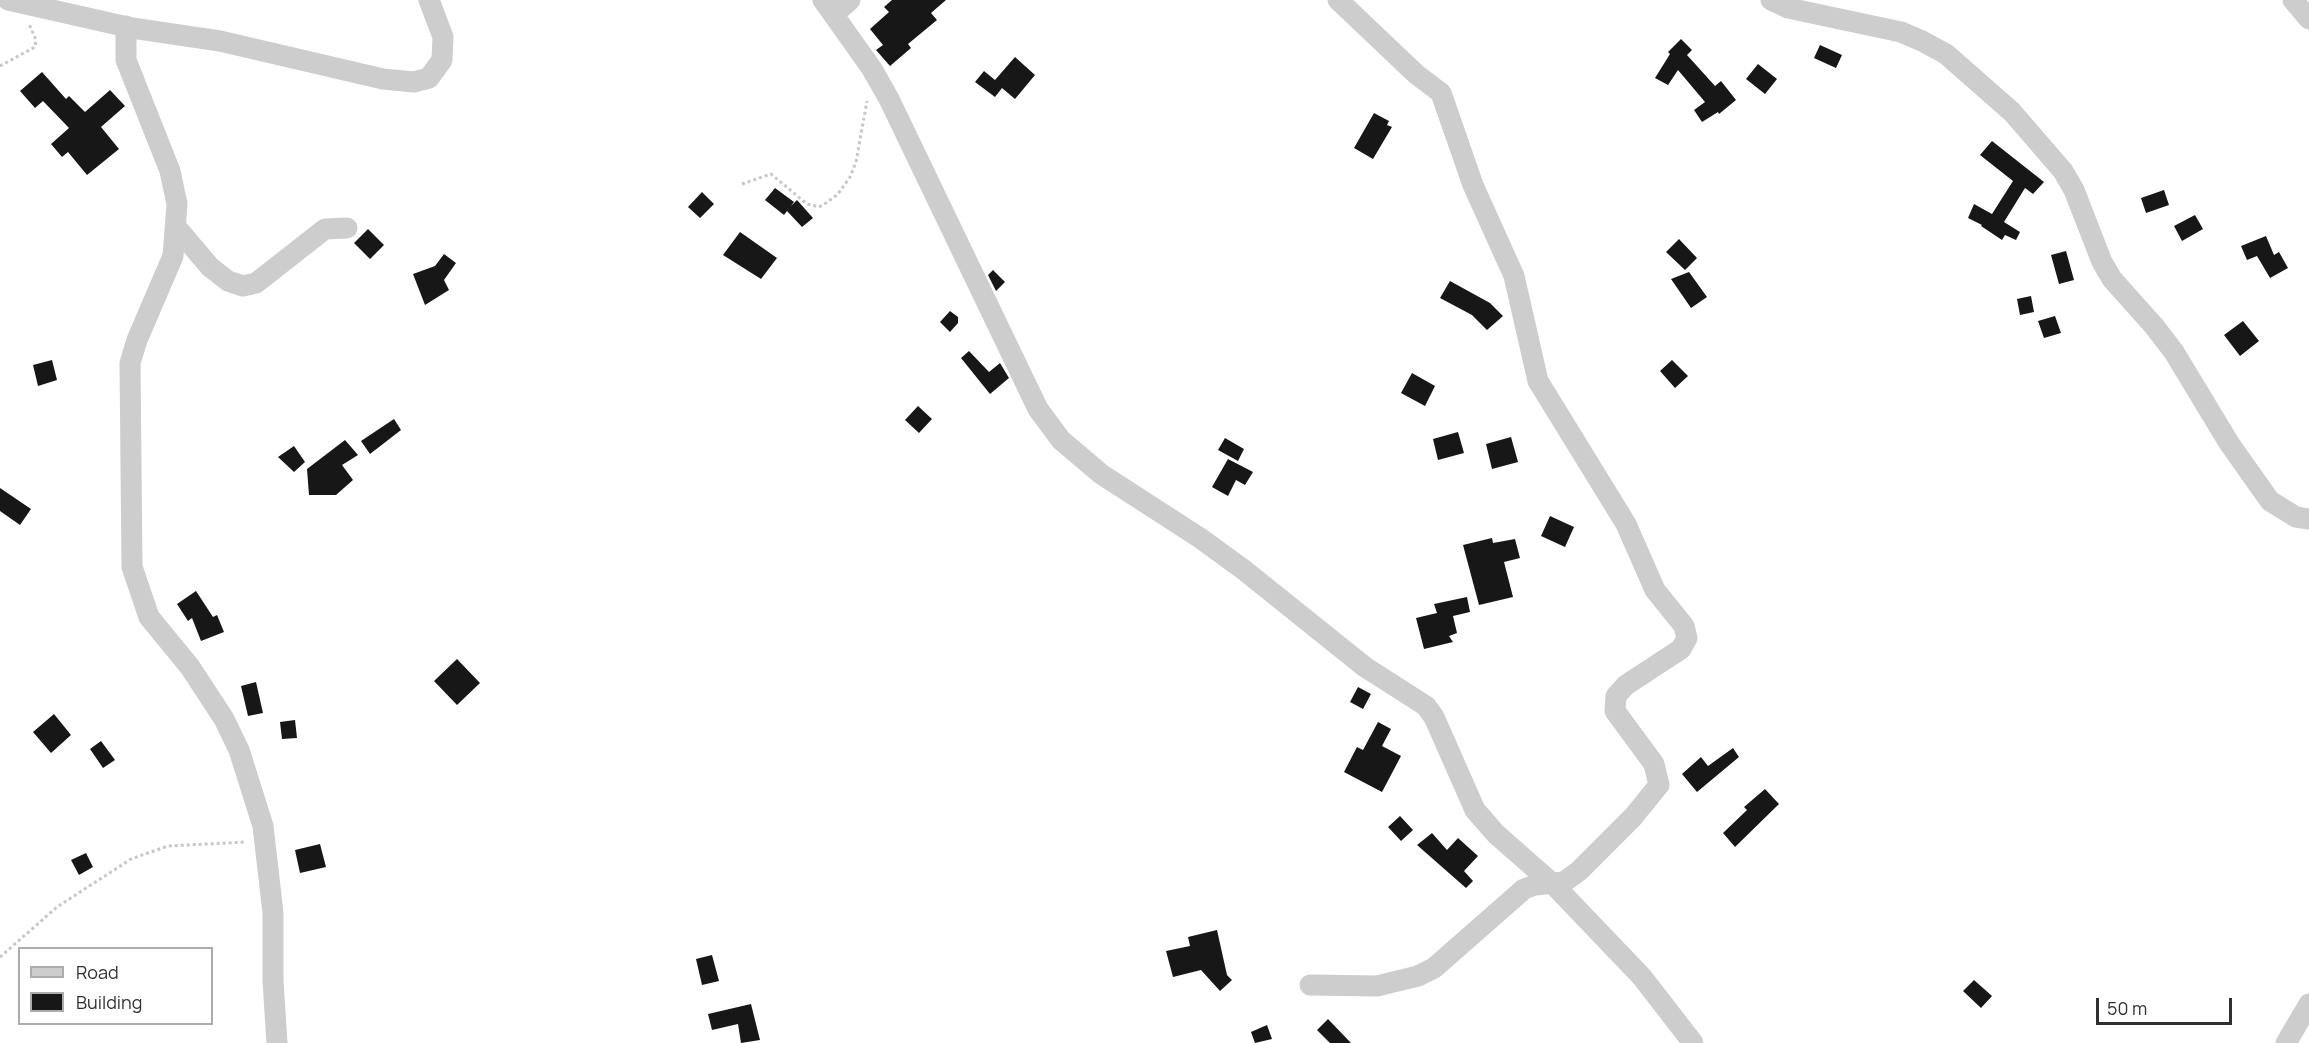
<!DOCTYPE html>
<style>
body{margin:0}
#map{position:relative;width:2309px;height:1043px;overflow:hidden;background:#fff;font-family:Manrope,sans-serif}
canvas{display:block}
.legend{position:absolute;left:18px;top:947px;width:195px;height:78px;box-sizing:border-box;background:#fff;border:2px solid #acacac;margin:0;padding:8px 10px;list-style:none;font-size:18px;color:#303030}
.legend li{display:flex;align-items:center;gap:12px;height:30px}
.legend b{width:30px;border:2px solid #acacac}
.scale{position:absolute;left:2096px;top:998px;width:136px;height:27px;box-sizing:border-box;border:3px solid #303030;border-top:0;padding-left:8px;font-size:18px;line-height:21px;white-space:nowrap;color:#303030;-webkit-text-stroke:4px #fff;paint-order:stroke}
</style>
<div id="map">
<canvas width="2309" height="1043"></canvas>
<ul class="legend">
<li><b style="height:8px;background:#cdcdcd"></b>Road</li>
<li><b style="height:16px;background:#171717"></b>Building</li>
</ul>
<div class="scale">50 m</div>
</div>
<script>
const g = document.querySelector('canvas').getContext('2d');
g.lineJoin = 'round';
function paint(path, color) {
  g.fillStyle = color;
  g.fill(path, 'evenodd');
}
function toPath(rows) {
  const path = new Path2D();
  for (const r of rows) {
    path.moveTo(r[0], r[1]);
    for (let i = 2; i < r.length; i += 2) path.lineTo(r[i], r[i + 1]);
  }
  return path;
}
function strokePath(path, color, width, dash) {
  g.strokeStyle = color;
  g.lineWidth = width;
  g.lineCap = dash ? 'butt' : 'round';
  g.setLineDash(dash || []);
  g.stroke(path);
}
const building = toPath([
 [892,0,946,0,931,13,937,20,908,44,911,48,890,66,876,50,883,45,870,29,889,12,884,7],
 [1681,39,1692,50,1687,55,1715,86,1721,81,1736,100,1719,114,1718,112,1702,122,1694,110,1705,102,1678,70,1668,85,1655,78,1670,54,1668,52],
 [1820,45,1842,55,1836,68,1814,58],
 [1015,57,1035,75,1015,99,1002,88,995,97,975,82,984,71,995,80],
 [1758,64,1777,79,1765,94,1746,79],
 [42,72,66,99,69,96,85,112,110,90,125,106,101,127,119,149,87,175,68,152,62,157,51,144,69,128,43,101,35,108,20,91],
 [1374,113,1389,121,1387,125,1392,127,1373,159,1354,148],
 [1992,141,2044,182,2033,194,2025,188,2004,222,2020,232,2016,240,2005,235,2002,240,1981,226,1982,225,1968,218,1974,204,1992,214,2013,181,1980,155],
 [775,188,794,202,791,206,797,200,813,218,802,227,787,211,784,215,765,200],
 [2164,190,2169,205,2146,213,2141,198],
 [702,192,714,204,700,218,688,207],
 [2195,215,2203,229,2182,241,2174,226],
 [368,229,384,245,370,259,354,243],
 [740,232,777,258,761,279,723,255],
 [2266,236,2274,255,2279,252,2288,268,2270,278,2257,256,2247,260,2241,246],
 [1679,239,1697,258,1685,270,1666,252],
 [2066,251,2074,280,2059,284,2051,255],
 [444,254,456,263,444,280,449,290,425,305,413,274,435,266],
 [993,270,1005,282,996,291,988,275],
 [1689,272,1707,297,1691,308,1671,279],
 [1450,281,1490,303,1503,316,1487,330,1472,315,1440,298],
 [2031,296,2034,312,2020,315,2017,299],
 [950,311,958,317,958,323,950,332,940,322],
 [2055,316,2061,333,2044,338,2038,321],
 [2243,321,2259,341,2240,356,2224,335],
 [969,351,989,372,1000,363,1009,378,990,394,961,358],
 [52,360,57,380,38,386,33,365],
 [1672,360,1688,376,1675,388,1660,371],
 [1412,373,1435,386,1425,406,1401,393],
 [918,406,932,419,919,433,905,420],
 [394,419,401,430,370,454,361,441],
 [1458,432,1464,453,1438,460,1433,439],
 [1511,437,1518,462,1492,469,1486,444],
 [1225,438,1244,449,1238,461,1218,450],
 [345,440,358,455,342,465,353,480,336,495,309,495,307,469],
 [294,446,305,462,294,472,278,457],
 [1228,459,1253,472,1245,485,1236,480,1228,496,1212,487],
 [0,488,31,509,20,525,0,511],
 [1550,516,1574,527,1565,547,1541,536],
 [1492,538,1493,543,1515,539,1520,558,1504,562,1513,597,1479,605,1463,545],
 [196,591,213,617,217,615,224,632,201,641,192,618,188,621,177,604],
 [1467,597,1470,612,1453,616,1457,633,1449,636,1453,642,1424,649,1416,618,1437,613,1434,604],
 [457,659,480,683,457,705,434,681],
 [256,682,263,713,248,716,241,686],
 [1358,687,1371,694,1363,709,1350,702],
 [54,714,71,735,51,753,33,732],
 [295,720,297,738,282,739,280,722],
 [1378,722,1391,729,1382,746,1401,756,1382,792,1344,772,1357,747,1363,750],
 [101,741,115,760,103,768,90,749],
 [1733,748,1739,757,1697,792,1682,774,1701,757,1708,766],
 [1765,789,1779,804,1735,847,1723,833,1747,810,1744,807],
 [1400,816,1413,830,1401,841,1388,827],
 [1432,833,1447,850,1458,838,1478,856,1464,871,1473,881,1466,888,1417,845],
 [320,844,326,867,300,873,295,850],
 [86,853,93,867,79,875,71,860],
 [1217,930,1227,975,1232,980,1220,991,1201,970,1173,977,1166,951,1190,946,1188,937],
 [712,955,719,981,702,985,696,959],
 [1974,980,1992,996,1981,1008,1963,991],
 [751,1004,760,1040,741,1043,738,1024,712,1030,708,1014],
 [1328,1019,1351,1043,1330,1043,1317,1030],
 [1267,1025,1272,1039,1255,1043,1251,1032]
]);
const path = toPath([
 [0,66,35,47,36,40,29,24],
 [742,184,771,174,807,204,819,207,826,203,838,194,850,177,856,162,867,101],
 [0,957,57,907,131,859,168,846,246,842]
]);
const minor = toPath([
 [8,0,132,28,220,41,383,79,414,82,429,78,442,60,443,37,429,0],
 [823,0,872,69,889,99,1038,409,1061,440,1101,474,1200,538,1244,570,1365,667,1426,706,1434,717,1475,810,1496,834,1554,885,1642,977,1693,1043],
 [1771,0,1788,8,1901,32,1922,41,1946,54,2012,112,2063,171,2074,190,2102,262,2112,279,2154,326,2174,352,2229,443,2270,501,2296,517,2309,519],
 [2293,0,2309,19],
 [834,14,850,0],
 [126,26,126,60,170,171,177,204,173,256,137,340,130,363,132,567,149,617,190,667,224,719,239,750,263,826,273,913,273,981,277,1043],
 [177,228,210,267,228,281,243,286,256,283,325,229,347,228],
 [1310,985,1377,986,1418,976,1434,968,1524,889,1535,885,1564,882,1579,871,1633,817,1659,785,1654,764,1615,711,1616,696,1626,685,1681,649,1687,638,1684,626,1655,590,1626,524,1538,381,1514,276,1473,185,1441,93,1416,74,1338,0],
 [2286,1043,2309,1004]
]);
paint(building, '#171717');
strokePath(path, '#c7c7c7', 3, [3, 3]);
strokePath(minor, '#cdcdcd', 21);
</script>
